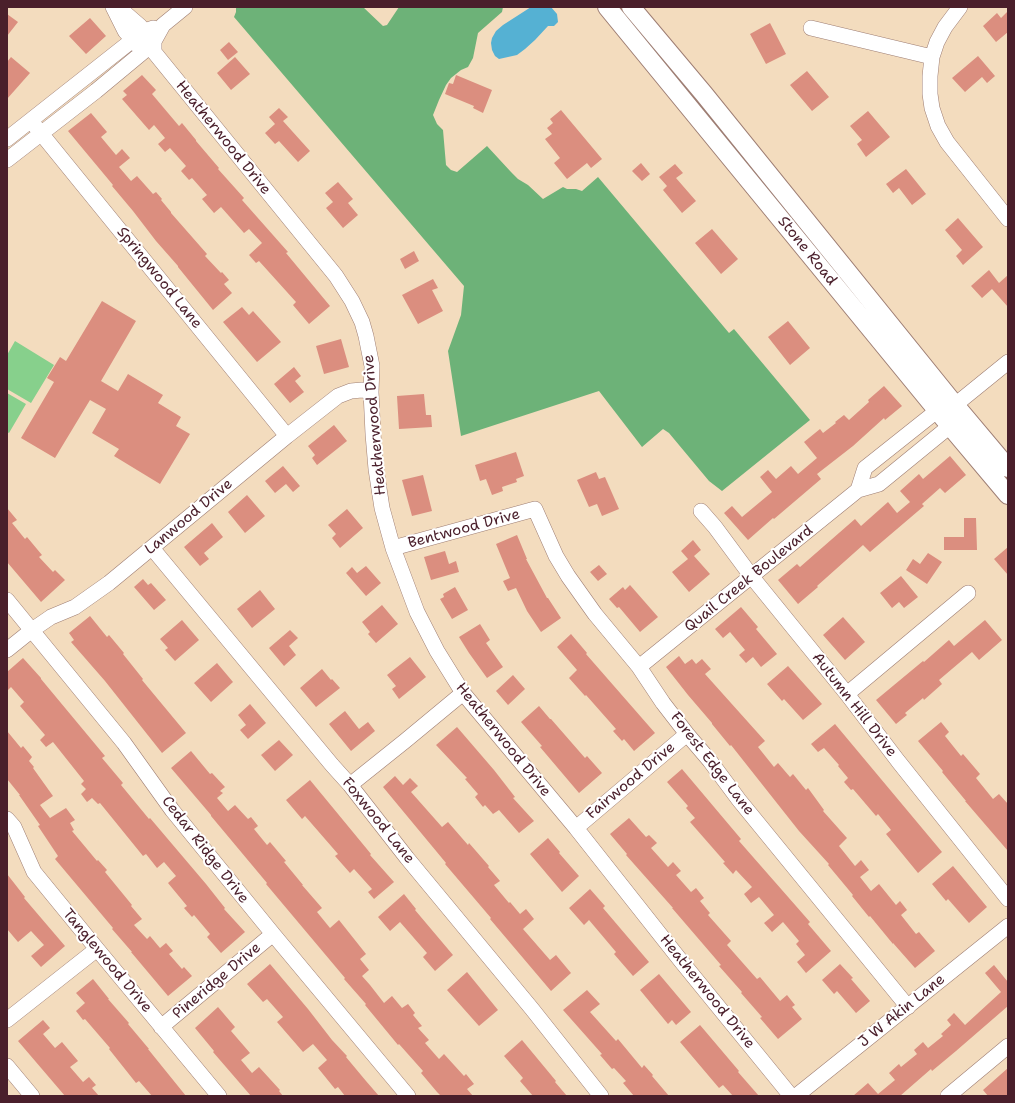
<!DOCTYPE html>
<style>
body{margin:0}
#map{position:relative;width:1015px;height:1103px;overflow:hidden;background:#f3dcbe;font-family:"Shantell Sans",sans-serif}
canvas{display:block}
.frame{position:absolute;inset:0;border:8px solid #4a1f2b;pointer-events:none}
</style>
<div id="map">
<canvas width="1015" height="1103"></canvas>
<div class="frame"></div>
</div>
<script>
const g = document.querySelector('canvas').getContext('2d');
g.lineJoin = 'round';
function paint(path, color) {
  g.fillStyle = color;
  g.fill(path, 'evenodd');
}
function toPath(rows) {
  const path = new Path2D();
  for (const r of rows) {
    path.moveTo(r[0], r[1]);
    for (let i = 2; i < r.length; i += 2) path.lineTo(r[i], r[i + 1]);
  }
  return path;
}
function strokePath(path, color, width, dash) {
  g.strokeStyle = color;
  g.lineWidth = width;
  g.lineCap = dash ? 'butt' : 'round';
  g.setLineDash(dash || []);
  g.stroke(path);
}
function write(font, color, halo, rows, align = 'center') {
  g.font = font + ' "Shantell Sans",sans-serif';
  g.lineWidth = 4;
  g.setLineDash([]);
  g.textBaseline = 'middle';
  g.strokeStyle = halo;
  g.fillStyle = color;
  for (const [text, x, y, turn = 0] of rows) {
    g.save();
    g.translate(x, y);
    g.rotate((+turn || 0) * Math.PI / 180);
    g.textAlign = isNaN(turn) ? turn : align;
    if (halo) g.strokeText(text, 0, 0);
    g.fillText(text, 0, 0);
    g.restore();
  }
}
const green = toPath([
 [15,341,54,365,31,403,7,389,7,355],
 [7,393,26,404,9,433,7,432]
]);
const forest = toPath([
 [236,7,363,7,383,26,387,25,399,7,408,8,413,7,503,7,502,12,478,33,473,58,468,67,461,70,451,78,446,85,439,100,433,115,437,124,443,130,446,165,451,170,457,172,487,146,511,172,518,179,528,185,543,199,563,187,567,189,576,189,582,191,598,177,729,333,734,329,810,420,722,491,709,481,669,433,663,429,642,447,599,391,461,436,448,351,461,315,464,286,234,17,236,12]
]);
const water = toPath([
 [531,7,551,7,557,14,558,22,554,26,548,26,535,40,525,49,517,55,499,59,495,56,492,50,491,43,492,38,496,31,503,25]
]);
const building = toPath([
 [1008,11,1008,32,996,42,983,26,997,13,1001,18],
 [7,14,18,22,7,36],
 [90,18,106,36,86,54,69,36],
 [770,23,786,54,766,64,750,34],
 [229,42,238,52,228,60,220,50],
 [978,56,995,76,987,83,982,77,965,92,952,78],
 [11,57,30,73,7,99,7,62],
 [235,57,250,74,231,90,217,73],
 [807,71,829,97,812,111,790,85],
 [142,75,156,90,152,94,179,126,182,123,196,140,196,141,219,168,218,169,244,198,242,200,288,252,286,253,330,306,309,324,293,305,296,302,259,261,256,263,249,255,262,243,249,229,244,233,221,207,214,213,202,199,207,195,192,178,189,180,181,171,186,166,170,148,165,152,158,144,165,138,154,125,149,130,122,99,127,95,123,91],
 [456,75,492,90,483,113,473,108,474,106,445,94,449,83,453,84],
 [279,108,288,117,283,121,310,151,298,162,279,141,275,144,265,133,275,124,269,117],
 [561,110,602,159,591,168,587,163,567,179,554,163,560,158,545,139,552,134,547,128,553,123,550,119],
 [868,111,890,137,866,157,857,144,862,140,850,126],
 [91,113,107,132,101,137,116,155,122,149,130,158,119,167,131,181,137,176,153,194,156,192,162,199,161,200,171,212,171,213,207,254,205,256,221,273,222,272,229,280,224,284,232,293,213,310,178,267,178,266,156,241,133,211,112,186,113,185,68,131],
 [641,163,650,174,642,181,632,171],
 [675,164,683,173,676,178,696,201,682,213,663,190,667,186,659,177],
 [906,169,926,194,912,205,899,188,893,193,886,184],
 [338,182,353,199,348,203,358,215,343,228,326,208,333,202,325,193],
 [958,218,983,247,963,265,956,256,962,250,945,230],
 [712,229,738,259,721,274,695,243],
 [414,251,419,261,405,269,400,259],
 [989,270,999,283,1008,275,1008,307,992,289,982,298,971,286],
 [433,279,438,288,432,290,443,311,418,324,402,295],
 [102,301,136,321,101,381,118,391,128,374,163,395,158,403,181,417,176,426,190,434,160,484,114,456,119,449,92,433,106,409,90,400,55,458,21,438,54,382,47,378,60,357,66,361],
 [242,307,249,315,253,311,281,342,257,362,223,322],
 [788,321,810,348,790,365,768,337],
 [341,339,349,367,324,374,316,346],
 [294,367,301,376,295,381,304,392,290,403,274,384],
 [884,386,902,406,885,420,884,418,853,446,817,474,821,479,774,519,773,518,748,540,724,513,732,506,742,517,772,492,760,477,768,470,776,479,791,466,798,474,817,458,804,442,820,429,823,433,836,423,835,422,844,415,849,420,869,402,868,400],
 [424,394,426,415,431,415,432,427,399,429,397,396],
 [334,425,347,441,317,465,312,458,315,455,308,446],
 [516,452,524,476,516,479,517,482,502,487,503,491,492,495,486,479,480,481,475,465],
 [950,456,966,475,945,493,940,488,922,504,924,506,870,552,863,545,817,586,818,587,798,604,778,580,797,564,800,567,855,519,861,526,888,502,897,513,910,502,900,491,919,474,923,479],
 [283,466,300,486,293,492,286,484,275,493,265,481],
 [596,472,599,479,605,477,619,509,602,516,597,504,589,507,577,480],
 [423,475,432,511,412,516,402,480],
 [247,495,265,516,245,533,228,512],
 [7,508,17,520,12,523,25,539,27,537,42,555,39,557,53,572,55,570,65,580,41,602,7,562],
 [347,509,363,528,340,548,332,538,336,534,328,525],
 [964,518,976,518,977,550,944,550,944,537,964,537],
 [212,523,223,537,204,553,209,559,200,566,184,547],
 [517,535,527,559,526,559,547,598,548,598,561,618,541,632,527,611,516,588,508,591,503,581,510,578,496,544],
 [693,540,701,550,694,556,710,574,689,592,672,572,688,559,681,551],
 [1008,547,1008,575,994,559],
 [445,551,449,564,456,561,459,572,431,580,424,557],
 [928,553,942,562,927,584,906,570,913,559,920,564],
 [599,565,607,574,598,581,590,572],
 [366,566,381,583,366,596,346,573,352,567,357,573],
 [901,576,918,597,904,608,899,602,892,608,880,593],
 [143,579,148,585,151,583,166,600,154,610,134,587],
 [630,585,658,617,640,632,619,607,617,608,609,599,623,587,625,590],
 [455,587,468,610,452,619,440,599,444,597,443,594],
 [260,590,275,609,252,628,237,609],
 [382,605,398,624,376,643,368,634,370,632,362,622],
 [741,607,758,627,756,629,777,654,761,667,753,657,746,663,739,655,745,650,730,632,723,638,715,629],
 [90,616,107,637,109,635,124,653,123,654,143,679,142,680,186,733,162,753,105,681,71,642,74,640,69,633],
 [843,617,865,642,845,660,823,635],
 [182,620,199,640,175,661,165,650,168,648,160,639],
 [985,620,1002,640,979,660,972,652,939,680,942,684,924,700,923,698,905,713,907,715,896,724,876,700,923,661,924,662,949,640,954,646],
 [480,624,490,640,486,643,503,667,487,678,469,653,459,637],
 [290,630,298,638,289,646,296,655,284,666,269,648],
 [571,634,587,653,586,654,655,733,634,751,624,739,622,741,613,731,616,729,586,695,585,696,569,678,577,670,557,647],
 [679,656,685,664,692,659,696,664,702,659,711,669,705,674,765,741,758,747,774,767,778,763,790,777,793,774,806,790,808,788,824,810,823,811,847,838,839,846,855,866,861,860,869,870,860,877,871,891,879,884,896,905,900,901,907,910,901,915,916,934,919,932,935,951,915,968,893,943,893,944,870,916,869,917,852,896,853,895,828,865,829,864,799,831,731,745,730,746,712,724,712,723,688,695,666,667],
 [410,657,426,677,399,699,392,689,396,686,387,675],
 [23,658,41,678,41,679,105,756,102,758,123,783,121,785,149,819,150,818,206,884,225,908,224,909,245,932,221,953,207,937,210,934,194,915,192,917,184,908,187,906,168,883,176,876,164,862,157,868,146,854,143,856,100,803,98,804,92,798,87,802,81,794,86,789,81,784,84,781,53,742,46,747,40,740,45,735,20,706,24,702,11,687,7,691,7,672],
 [217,663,233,682,211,702,194,683],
 [788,666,822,704,803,720,784,699,782,701,767,684],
 [322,669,331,680,332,679,340,688,316,707,300,688],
 [513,675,525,689,508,705,496,691],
 [250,704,266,723,248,739,240,730,246,725,238,715],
 [539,706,550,719,551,719,585,758,587,756,602,773,579,793,540,747,542,746,521,722],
 [345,711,359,729,368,722,375,731,351,751,329,724],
 [941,722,949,732,945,736,961,756,963,754,980,774,976,778,993,799,999,794,1008,804,1008,851,965,801,966,801,942,772,943,771,918,741],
 [835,724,942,852,918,873,886,834,891,830,878,814,876,816,853,789,851,790,844,782,848,778,838,766,839,765,824,748,818,752,811,744],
 [457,727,494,770,515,797,513,798,534,821,519,833,499,810,493,814,485,805,483,807,475,797,478,794,465,779,467,778,436,745],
 [7,731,21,748,23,746,32,757,29,761,34,767,33,768,53,796,40,805,50,818,66,808,75,820,70,823,74,830,72,831,97,861,98,860,107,870,105,872,132,905,131,906,142,919,134,925,147,939,150,936,160,948,166,943,173,951,169,954,182,969,184,967,192,976,168,996,131,952,132,952,112,929,113,928,55,859,58,856,38,826,40,825,19,795,20,795,7,779],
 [279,740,293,755,275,771,261,755],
 [191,751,210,774,212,773,225,787,220,791,223,793,217,798,228,811,235,805,248,819,251,817,258,826,254,829,267,845,270,842,286,861,284,862,303,885,302,885,322,908,317,912,330,928,339,920,366,954,360,959,369,970,362,976,370,985,384,1003,392,996,402,1008,408,1004,415,1013,413,1015,422,1026,418,1028,429,1040,425,1043,439,1059,444,1054,464,1076,466,1074,474,1084,467,1089,473,1096,441,1096,437,1092,421,1073,423,1071,399,1044,398,1045,365,1005,366,1004,344,979,345,978,266,884,267,883,211,816,211,815,171,768],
 [682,769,741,839,739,841,810,922,808,924,831,951,806,973,797,962,805,955,796,944,799,941,783,922,772,932,764,923,774,915,759,897,751,903,744,894,752,887,736,870,733,874,723,863,725,862,690,822,695,818,686,808,688,806,667,782],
 [395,776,403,785,410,778,418,786,411,792,442,827,448,822,468,845,469,843,489,866,488,867,500,881,494,885,509,903,510,902,520,914,526,909,534,919,523,929,550,960,556,955,571,973,551,991,490,919,491,918,445,864,446,863,383,787],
 [310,780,371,854,370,855,394,882,374,899,368,892,372,889,354,869,350,873,335,856,338,854,305,816,302,819,286,800],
 [629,818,646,837,649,835,657,843,651,848,668,867,673,862,681,871,676,875,691,892,696,888,704,898,700,901,710,913,708,915,731,941,727,945,757,979,760,977,780,1001,787,995,795,1005,792,1007,802,1019,778,1039,760,1018,762,1017,741,993,742,992,719,966,721,965,672,908,673,908,626,855,627,854,610,834],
 [548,838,560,852,559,853,579,876,562,892,530,854],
 [953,866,987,907,969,923,948,899,946,901,932,884],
 [7,874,25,897,24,898,65,946,41,967,31,956,44,945,31,931,18,942,7,929],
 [590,889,605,906,603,908,649,962,633,976,614,954,616,952,589,920,584,925,569,908],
 [404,894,416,909,415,910,453,955,435,971,423,957,427,953,400,922,390,931,378,917],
 [270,964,308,1009,332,1040,347,1056,346,1057,366,1081,379,1096,345,1096,338,1087,335,1089,318,1068,327,1060,313,1044,303,1052,277,1022,283,1017,267,999,263,1002,247,984],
 [840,964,853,978,851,979,870,1001,856,1013,837,991,834,994,822,980],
 [994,965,1008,982,1008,1006,956,1051,932,1071,931,1069,900,1096,853,1096,868,1083,878,1094,895,1080,889,1073,899,1064,901,1067,917,1054,914,1050,923,1042,928,1048,943,1036,941,1034,951,1025,947,1020,954,1013,965,1025,1001,992,985,973],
 [467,972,498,1010,479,1026,447,990],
 [659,974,691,1012,676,1025,672,1020,668,1024,640,990],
 [93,979,109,999,108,999,129,1023,128,1024,149,1049,148,1049,186,1096,152,1096,139,1081,136,1083,109,1049,110,1048,85,1019,83,1020,76,1011,85,1003,76,993],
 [587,990,600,1004,590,1012,616,1041,618,1039,642,1068,644,1065,653,1075,652,1076,669,1096,634,1096,623,1083,626,1081,614,1068,612,1069,600,1055,602,1054,563,1010],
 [218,1007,235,1027,231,1031,250,1053,241,1060,252,1073,259,1067,280,1090,279,1091,283,1096,251,1096,213,1052,214,1051,195,1028],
 [43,1020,50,1028,43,1034,55,1048,62,1042,78,1061,70,1067,83,1082,89,1077,96,1085,92,1088,99,1096,65,1096,18,1041],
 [700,1025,739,1071,738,1072,759,1096,733,1096,723,1085,719,1088,680,1042],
 [522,1040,556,1081,555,1082,567,1096,533,1096,520,1081,523,1078,504,1056],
 [1008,1068,1008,1096,988,1096,983,1090]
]);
const minor = toPath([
 [113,7,125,31,139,47],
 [118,7,140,26,154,43,154,52,336,276,352,301,362,322,366,336,372,366,371,392,373,434,376,469,382,508,393,548,417,612,437,651,463,693,576,828,681,961,791,1096],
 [960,7,945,27,937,42,932,57,930,76,930,94,932,108,938,126,947,142,1008,219],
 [811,28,932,57],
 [31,121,287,436],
 [7,139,144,31,153,28],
 [7,160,96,91,143,52,153,43,163,25,185,7],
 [955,405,1008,362],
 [701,511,715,527,752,577,847,694,898,761,1008,899],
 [152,548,332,765,350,785,407,858,532,1009,601,1096],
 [393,548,535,509,556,556,568,576,595,614,639,667,663,703,687,734,710,761,739,800,908,1007],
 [7,600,124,743,172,810,273,934,408,1096],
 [7,650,32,630,51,617,75,607,109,583,287,436,338,396,351,391,362,390,371,392],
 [639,667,858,490,879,484,950,426,955,405,938,410,865,468,858,490],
 [847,694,968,593],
 [350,785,405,741,463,693],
 [7,819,14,827,34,872,97,949,219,1096],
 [576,828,687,734],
 [7,1020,97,949],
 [161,1027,273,934],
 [7,1066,32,1096],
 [796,1096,1008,926],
 [948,1096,1008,1046]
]);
const major = toPath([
 [607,7,950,426,1008,495],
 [631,7,704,94,955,405,1008,468]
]);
const streetNames = [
 ["Heatherwood Drive",223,138,51],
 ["Stone Road",807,251,51],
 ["Springwood Lane",159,278,51],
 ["Heatherwood Drive",375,425,-95],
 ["Lanwood Drive",189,517,-40],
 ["Bentwood Drive",464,529,-15],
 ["Quail Creek Boulevard",749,579,-39],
 ["Autumn Hill Drive",854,705,52],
 ["Heatherwood Drive",503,740,51],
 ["Forest Edge Lane",712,764,52],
 ["Fairwood Drive",631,781,-40],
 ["Foxwood Lane",378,821,51],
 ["Cedar Ridge Drive",205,850,52],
 ["Tanglewood Drive",107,961,50],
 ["Pineridge Drive",217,981,-40],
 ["Heatherwood Drive",707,992,51],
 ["J W Akin Lane",902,1011,-39]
];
paint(green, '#87d08c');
paint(forest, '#6db278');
paint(water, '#55b1d3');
paint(building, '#db8e7f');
strokePath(minor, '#9e7e74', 16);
strokePath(major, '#9e7e74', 20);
strokePath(minor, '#fff', 15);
strokePath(major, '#fff', 18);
write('15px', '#4a1f2b', '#fff', streetNames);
</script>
